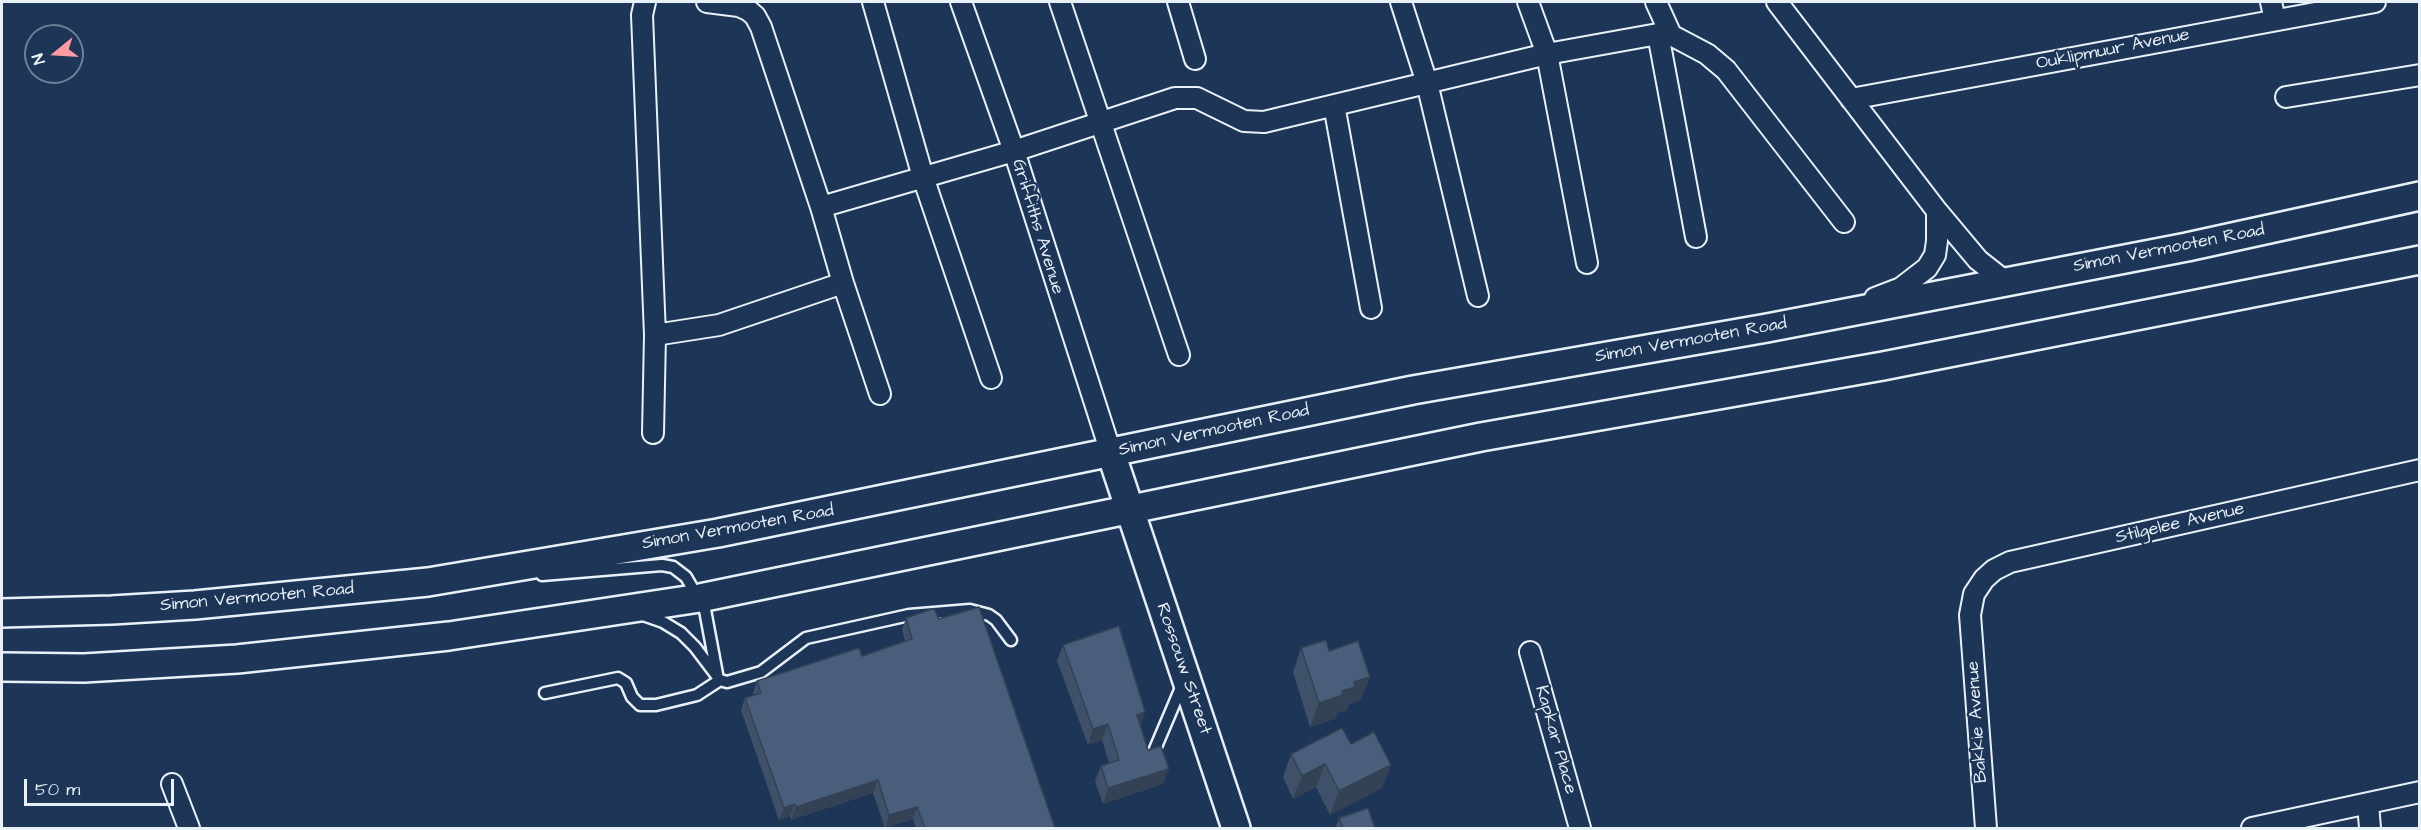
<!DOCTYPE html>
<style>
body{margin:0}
#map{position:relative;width:2421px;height:830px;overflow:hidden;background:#1d3557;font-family:"Architects Daughter",sans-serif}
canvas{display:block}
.frame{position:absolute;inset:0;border:3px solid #e8f1f8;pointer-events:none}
.north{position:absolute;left:24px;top:24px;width:60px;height:60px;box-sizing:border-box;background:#1d3557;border:2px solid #6e8097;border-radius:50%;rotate:252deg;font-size:16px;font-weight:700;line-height:24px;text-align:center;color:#e8f1f8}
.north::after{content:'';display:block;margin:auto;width:21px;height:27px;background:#ff9aa2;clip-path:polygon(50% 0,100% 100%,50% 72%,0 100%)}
.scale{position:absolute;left:24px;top:779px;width:150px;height:27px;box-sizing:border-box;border:3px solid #e8f1f8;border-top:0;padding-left:8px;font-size:18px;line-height:21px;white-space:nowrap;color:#e8f1f8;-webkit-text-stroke:4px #1d3557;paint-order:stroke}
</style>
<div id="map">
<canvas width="2421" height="830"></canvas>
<div class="frame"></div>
<div class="north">N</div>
<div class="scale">50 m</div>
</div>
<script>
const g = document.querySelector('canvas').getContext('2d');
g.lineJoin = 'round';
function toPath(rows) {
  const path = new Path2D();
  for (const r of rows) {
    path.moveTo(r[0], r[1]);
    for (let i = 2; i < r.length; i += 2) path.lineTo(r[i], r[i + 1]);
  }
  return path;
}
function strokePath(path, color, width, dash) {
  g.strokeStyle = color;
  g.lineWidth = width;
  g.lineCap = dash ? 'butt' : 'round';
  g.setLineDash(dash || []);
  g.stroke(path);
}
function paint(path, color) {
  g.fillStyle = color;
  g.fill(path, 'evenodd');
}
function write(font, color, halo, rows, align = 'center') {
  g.font = font + ' "Architects Daughter",sans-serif';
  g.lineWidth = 4.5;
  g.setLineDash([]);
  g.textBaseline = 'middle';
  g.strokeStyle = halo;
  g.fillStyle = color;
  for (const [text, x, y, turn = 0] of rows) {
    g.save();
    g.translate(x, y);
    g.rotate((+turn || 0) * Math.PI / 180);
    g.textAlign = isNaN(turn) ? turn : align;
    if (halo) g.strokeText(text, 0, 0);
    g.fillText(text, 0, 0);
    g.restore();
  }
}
const service = toPath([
 [542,575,662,565,673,567,686,577,705,610,717,674],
 [640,614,663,622,681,633,695,647,720,680,727,682,761,672,806,638,909,615,970,610,989,615,996,620,1011,640],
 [545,693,618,678,626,683,632,697,640,705,656,705,697,695,720,680],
 [1155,749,1183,683]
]);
const minor = toPath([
 [645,2,642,15,655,335,653,433],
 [707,2,739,6,748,10,755,16,761,27,821,207,843,283,880,394],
 [873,2,923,177,991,378],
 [961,2,1014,151,1111,453],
 [1060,2,1179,355],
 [1178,2,1195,59],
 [1401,2,1427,83,1478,296],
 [1528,2,1547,54,1587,263],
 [1656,2,1671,35],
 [1777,2,1937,211,1978,260,2006,282],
 [2271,2,2275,20],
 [1658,34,1696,237],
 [2286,97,2420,75],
 [1851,99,2375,2],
 [1334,105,1371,308],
 [821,207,1014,151,1175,98,1197,98,1244,121,1264,122,1547,54,1658,34,1671,35,1707,54,1726,70,1844,222],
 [1875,298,1901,288,1927,268,1935,255,1937,241,1937,211],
 [655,335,719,325,843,283],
 [1530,652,1580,828],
 [172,784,189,828],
 [2368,804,2370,828],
 [1986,828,1970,615,1974,594,1984,579,1994,570,2010,562,2420,470],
 [2252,828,2420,792]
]);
const secondary = toPath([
 [1111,453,1236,828],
 [2,613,112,610,195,605,428,582,718,533,1413,390,1767,328,2006,282,2187,247,2420,196],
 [2,667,84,668,237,659,449,636,700,598,1481,437,1883,366,2420,260]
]);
const wall = toPath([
 [906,618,939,619,1055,828,916,828,913,819,885,828,873,793,791,820,790,816,779,820,741,710,745,698,754,695,753,693,757,681,862,656,905,641,902,630],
 [1063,645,1145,712,1140,726,1148,750,1163,784,1103,804,1095,781,1101,766,1109,763,1102,740,1088,745,1057,661],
 [1301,648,1329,651,1361,700,1349,704,1347,710,1337,713,1335,719,1310,727,1293,672],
 [1351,744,1391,765,1382,788,1330,815,1316,787,1293,799,1283,777,1291,754],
 [1339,818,1375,828,1335,828]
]);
const shadedWall = toPath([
 [1370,677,1361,700,1349,704,1347,710,1337,713,1335,719,1310,727,1319,703,1342,691,1354,682],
 [1145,712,1139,728,1137,715],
 [1108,724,1102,740,1088,745,1093,729],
 [1325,764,1316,787,1293,799,1302,776],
 [1391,765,1382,788,1330,815,1339,791],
 [1169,769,1163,784,1103,804,1108,788],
 [878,780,873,793,791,820,796,807],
 [795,804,790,816,779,820,784,808],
 [917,807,913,819,885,828,889,815]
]);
const building = toPath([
 [979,607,1055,828,925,828,917,807,889,815,878,780,796,807,795,804,784,808,745,698,761,693,757,681,859,648,862,656,912,639,906,618,932,609,934,609,939,619,979,607],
 [1119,626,1145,712,1137,715,1148,750,1161,746,1169,769,1108,788,1101,766,1119,760,1108,724,1093,729,1063,645,1119,626],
 [1326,640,1329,651,1358,641,1370,677,1354,682,1355,687,1342,691,1343,695,1319,703,1301,648,1326,640],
 [1342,728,1351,744,1374,732,1391,765,1339,791,1325,764,1302,776,1291,754,1342,728],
 [1368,808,1375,828,1343,828,1339,818,1368,808]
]);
const streetNames = [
 ["Ouklipmuur Avenue",2113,50,-11],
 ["Griffiths Avenue",1037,227,73],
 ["Simon Vermooten Road",2169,249,-11],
 ["Simon Vermooten Road",1691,341,-10],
 ["Simon Vermooten Road",1214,431,-12],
 ["Stilgelee Avenue",2180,524,-13],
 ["Simon Vermooten Road",738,528,-10],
 ["Simon Vermooten Road",257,598,-5],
 ["Rossouw Street",1183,669,71],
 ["Bakkie Avenue",1978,722,-94],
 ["Kapkar Place",1555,740,74]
];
strokePath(service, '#e8f1f8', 15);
strokePath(minor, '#e8f1f8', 24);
strokePath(secondary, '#e8f1f8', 32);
strokePath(service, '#1d3557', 10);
strokePath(minor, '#1d3557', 20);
strokePath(secondary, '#1d3557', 27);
paint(wall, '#3f5169');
paint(shadedWall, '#334255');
paint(building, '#495e7a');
strokePath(building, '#334255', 1.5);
write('18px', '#e8f1f8', '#1d3557', streetNames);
</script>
